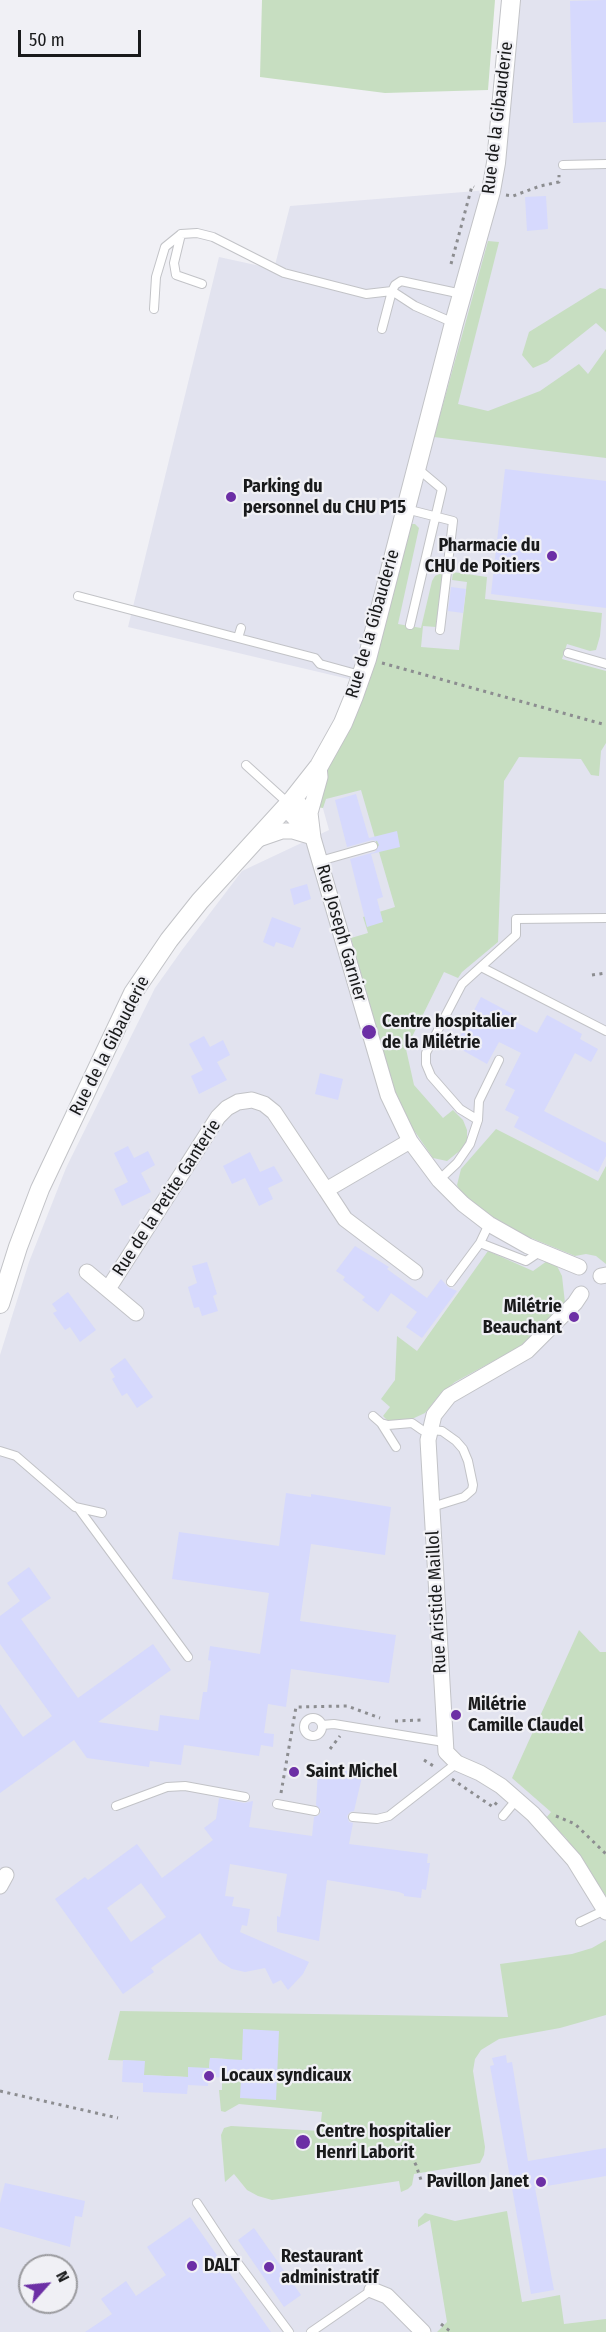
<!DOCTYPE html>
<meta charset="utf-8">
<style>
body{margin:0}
#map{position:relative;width:606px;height:2332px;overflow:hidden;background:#f0f0f5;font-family:"Fira Sans Condensed",sans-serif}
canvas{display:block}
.north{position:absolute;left:18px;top:2254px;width:60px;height:60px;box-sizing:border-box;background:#f0f0f5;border:2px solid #9a9a9e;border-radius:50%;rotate:63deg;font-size:16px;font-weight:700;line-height:24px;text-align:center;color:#191a1b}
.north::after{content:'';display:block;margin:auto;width:21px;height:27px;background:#6c2fa5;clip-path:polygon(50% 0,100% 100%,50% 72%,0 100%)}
.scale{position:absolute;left:18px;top:30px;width:123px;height:27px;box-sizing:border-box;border:3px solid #191a1b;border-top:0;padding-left:8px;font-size:18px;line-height:21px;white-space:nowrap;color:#191a1b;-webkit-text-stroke:4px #f0f0f5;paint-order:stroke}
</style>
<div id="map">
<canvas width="606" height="2332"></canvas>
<div class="north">N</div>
<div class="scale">50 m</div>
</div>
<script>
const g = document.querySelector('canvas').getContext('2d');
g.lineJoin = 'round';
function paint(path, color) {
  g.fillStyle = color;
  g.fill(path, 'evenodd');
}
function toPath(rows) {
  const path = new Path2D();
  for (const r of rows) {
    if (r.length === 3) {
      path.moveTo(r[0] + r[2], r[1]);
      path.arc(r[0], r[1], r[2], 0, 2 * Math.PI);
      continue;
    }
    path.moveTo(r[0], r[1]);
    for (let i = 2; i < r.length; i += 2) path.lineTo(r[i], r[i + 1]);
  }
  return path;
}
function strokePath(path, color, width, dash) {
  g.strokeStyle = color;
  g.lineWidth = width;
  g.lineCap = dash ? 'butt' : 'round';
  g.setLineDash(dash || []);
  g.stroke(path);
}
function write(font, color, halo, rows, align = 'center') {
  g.font = font + ' "Fira Sans Condensed",sans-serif';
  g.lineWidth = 4.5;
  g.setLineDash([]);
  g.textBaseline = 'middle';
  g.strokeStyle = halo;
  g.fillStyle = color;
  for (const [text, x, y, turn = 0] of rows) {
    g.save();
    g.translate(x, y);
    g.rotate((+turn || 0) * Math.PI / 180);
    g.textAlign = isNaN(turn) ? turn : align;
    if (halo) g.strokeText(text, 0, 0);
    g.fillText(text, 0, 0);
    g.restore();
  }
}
const built = toPath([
 [521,0,606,0,606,2332,0,2332,0,1355,29,1262,66,1168,155,988,182,950,242,871,329,830,322,805,374,685,128,627,219,257,274,269,290,206,501,189],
 [30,2266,66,2266,66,2302,30,2302]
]);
const green = toPath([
 [262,0,495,0,488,90,385,93,260,77],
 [488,241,499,242,458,404,488,411,540,391,579,364,588,374,606,349,606,458,434,437],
 [600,288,606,289,606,332,596,323,547,362,533,368,522,355,529,332],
 [410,524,415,524,419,528,398,624,421,628,432,581,435,576,443,572,436,627,423,626,421,647,459,650,467,582,452,580,453,572,487,577,485,599,602,613,600,636,596,650,590,651,567,644,562,659,606,671,606,743,601,751,599,776,591,775,581,759,519,757,504,781,498,942,462,972,458,978,444,972,406,1049,414,1085,443,1118,453,1110,463,1120,467,1130,467,1140,462,1149,447,1161,433,1158,411,1126,400,1105,392,1085,351,938,368,933,363,917,395,907,361,790,326,799,323,808,316,807,331,759,367,688],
 [496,1129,598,1181,606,1166,606,1264,596,1256,586,1254,575,1256,514,1231,484,1213,462,1194,457,1185,461,1169],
 [488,1251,533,1271,547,1261,557,1266,562,1276,565,1303,538,1332,521,1346,455,1382,440,1394,425,1413,412,1419,388,1421,383,1416,390,1407,381,1399,395,1380,397,1336,417,1351],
 [579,1630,600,1652,606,1652,606,1896,566,1838,546,1818,551,1812,512,1778],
 [606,1940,606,2015,560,2028,499,2039,481,2050,475,2059,473,2071,485,2147,484,2155,480,2163,414,2174,412,2185,408,2189,401,2192,399,2181,272,2200,258,2196,247,2190,234,2174,225,2182,221,2135,224,2128,231,2126,320,2131,322,2112,239,2104,225,2112,221,2111,219,2090,222,2090,222,2077,230,2077,227,2059,210,2058,209,2068,188,2068,188,2077,144,2075,144,2061,108,2060,120,2011,508,2017,500,1964,572,1954,592,1948],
 [507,2211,522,2302,560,2295,564,2324,606,2319,606,2332,437,2332,447,2322,430,2220,418,2227,418,2220,425,2213,455,2221]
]);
const building = toPath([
 [606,0,606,122,573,123,570,1],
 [546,196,548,229,527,231,525,197],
 [505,469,606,481,606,608,491,594],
 [451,587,466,589,463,613,448,611],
 [356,794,369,838,397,831,400,847,371,854,383,897,377,899,383,922,367,927,350,859,375,852,379,845,377,841,372,840,347,847,335,800],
 [307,884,311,899,294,905,290,889],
 [272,917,301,928,293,948,276,942,274,947,263,942],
 [481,997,513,1014,510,1019,537,1033,547,1015,582,1034,580,1039,598,1049,591,1062,575,1053,544,1111,606,1143,606,1156,598,1172,514,1127,519,1117,505,1110,515,1090,505,1085,521,1053,499,1042,487,1064,455,1046],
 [204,1036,210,1047,223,1040,230,1055,217,1062,227,1080,199,1094,191,1076,203,1070,189,1044],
 [320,1073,343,1079,338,1100,315,1094],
 [128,1146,134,1158,148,1151,155,1165,141,1173,151,1192,122,1206,114,1189,128,1182,114,1153],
 [250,1152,260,1172,274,1166,283,1181,268,1188,273,1199,259,1206,245,1178,232,1184,223,1166],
 [355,1246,389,1267,387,1269,427,1298,441,1279,448,1287,457,1291,422,1338,406,1327,417,1312,391,1293,378,1312,362,1300,365,1297,343,1280,345,1277,336,1271],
 [207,1262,217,1294,213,1296,218,1311,202,1316,199,1307,194,1308,188,1287,197,1283,192,1266],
 [68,1292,96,1330,80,1342,70,1327,65,1330,53,1313,57,1311,52,1304],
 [125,1358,153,1397,137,1408,127,1393,122,1396,112,1379,115,1377,110,1369],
 [286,1493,311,1497,311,1494,391,1507,385,1555,311,1544,300,1621,396,1635,389,1683,291,1669,286,1707,268,1704,264,1733,274,1734,273,1747,261,1745,259,1756,184,1745,181,1765,150,1761,149,1767,87,1758,74,1740,0,1793,0,1704,23,1737,52,1716,0,1644,0,1616,20,1601,7,1583,29,1567,51,1598,21,1619,78,1698,153,1644,171,1670,98,1722,158,1731,160,1715,199,1720,203,1692,207,1692,211,1661,208,1660,210,1646,260,1654,269,1593,172,1579,179,1532,279,1546],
 [327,1768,354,1772,354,1776,362,1777,354,1811,350,1812,347,1816,349,1822,353,1823,349,1844,428,1854,427,1863,430,1863,426,1890,422,1889,421,1898,404,1896,404,1894,399,1892,327,1880,319,1941,277,1932,277,1916,280,1917,287,1874,230,1864,225,1896,234,1897,232,1906,250,1909,247,1926,242,1925,240,1932,309,1962,303,1974,288,1990,281,1980,273,1984,265,1968,245,1972,232,1969,219,1961,200,1933,151,1968,154,1972,123,1994,55,1899,85,1877,88,1880,137,1844,162,1878,213,1840,204,1828,216,1819,219,1798,244,1803,253,1801,249,1827,312,1836,314,1817,319,1815,321,1812,316,1805,318,1770,327,1771],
 [141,1883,166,1917,131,1942,107,1908],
 [243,2029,279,2031,276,2100,240,2098,241,2078,209,2077,209,2072,208,2086,188,2085,187,2094,143,2092,143,2083,122,2082,123,2060,145,2061,144,2075,188,2077,188,2079,188,2067,209,2068,210,2058,242,2060],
 [506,2055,507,2063,512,2062,528,2161,606,2148,606,2176,535,2188,554,2290,531,2294,490,2066,494,2065,492,2058],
 [5,2183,85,2201,82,2217,75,2216,70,2247,0,2227,0,2203],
 [190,2217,271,2332,85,2332,112,2314,101,2299,126,2281,136,2296,166,2275,147,2247],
 [254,2228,301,2295,284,2307,238,2240]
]);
const path = toPath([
 [506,195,513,196,540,186,559,182,559,175],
 [451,264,472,186,474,187],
 [382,663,606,725],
 [592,975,606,973],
 [395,1721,421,1720],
 [330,1749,340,1736],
 [424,1760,435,1767],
 [452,1779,493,1807,498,1801],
 [281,1793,296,1707,347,1706,380,1718],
 [556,1816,575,1824,606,1854],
 [0,2091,118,2118],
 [316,2127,376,2131,395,2138,408,2150,416,2165,421,2180],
 [441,2324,451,2332]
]);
const service = toPath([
 [563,165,606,164],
 [181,234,174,263,176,275,202,284],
 [154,309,156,277,165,247,181,234,197,233,213,237,284,273,366,294,392,291,415,306,454,323],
 [382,329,392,291,395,285,401,281,462,294],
 [406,509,453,521,440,630],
 [78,596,238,638],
 [410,625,442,489,417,468],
 [241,628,238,638,315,658,320,664,360,675],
 [568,653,606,664],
 [246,765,289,804],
 [320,861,373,846],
 [481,967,606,1031],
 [478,1120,479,1101,499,1060],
 [439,1180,457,1163,470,1144,478,1120,460,1109,431,1076,426,1064,426,1053,462,984,516,935,516,919,606,918],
 [480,1243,526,1261,541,1251],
 [451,1282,480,1243,489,1224],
 [373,1416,381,1423,396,1447],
 [381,1423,388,1425,412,1423,422,1430],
 [430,1430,442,1431,456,1441,463,1449,468,1461,473,1485,472,1490,464,1497,432,1507],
 [0,1451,16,1456,75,1507,102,1513],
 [79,1509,188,1657],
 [313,1727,9],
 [322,1725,334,1724,444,1742],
 [277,1804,315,1811],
 [116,1806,167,1787,185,1786,245,1797],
 [503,1816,517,1799],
 [353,1817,377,1819,389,1816,457,1763],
 [580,1922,605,1910],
 [197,2203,228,2250,289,2332],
 [311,2332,372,2290]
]);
const minor = toPath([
 [293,799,310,813,313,838,388,1095,410,1141,439,1180,463,1204,489,1224,528,1246,579,1267],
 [285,808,313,837],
 [310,813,320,777,319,766],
 [256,840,282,831,293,831,313,837],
 [326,1190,345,1219,415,1272],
 [87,1272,136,1313],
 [601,1276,606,1275],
 [108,1289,218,1117,227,1108,238,1102,252,1100,264,1104,274,1112,326,1190,410,1141],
 [581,1294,575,1303,527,1351,449,1396,434,1415,428,1440,446,1752,457,1763,480,1773,501,1786,533,1814,574,1860,606,1912],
 [0,1886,6,1875],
 [372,2290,387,2296,423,2332]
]);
const tertiary = toPath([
 [0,1304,18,1247,40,1189,133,993,169,940,200,901,293,799,319,766,343,723,354,696,367,659,454,323,491,191,496,163,511,0]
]);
const markers = [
 [231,497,6,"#6c2fa5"],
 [552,556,6,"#6c2fa5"],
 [369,1032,8,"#6c2fa5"],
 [574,1317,6,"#6c2fa5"],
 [456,1715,6,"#6c2fa5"],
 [294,1772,6,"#6c2fa5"],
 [209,2076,6,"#6c2fa5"],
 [303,2142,8,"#6c2fa5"],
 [541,2182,6,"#6c2fa5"],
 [192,2266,6,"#6c2fa5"],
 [269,2267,6,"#6c2fa5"]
];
const streetNames = [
 ["Rue de la Gibauderie",498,118,-83],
 ["Rue de la Gibauderie",373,624,-74],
 ["Rue Joseph Garnier",341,933,74],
 ["Rue de la Gibauderie",110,1046,-63],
 ["Rue de la Petite Ganterie",167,1198,-57],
 ["Rue Aristide Maillol",437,1602,-93]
];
const poiNames = [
 ["Parking du",243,487],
 ["personnel du CHU P15",243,508],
 ["Pharmacie du",540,546,"right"],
 ["CHU de Poitiers",540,567,"right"],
 ["Centre hospitalier",382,1022],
 ["de la Milétrie",382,1043],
 ["Milétrie",562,1307,"right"],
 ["Beauchant",562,1328,"right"],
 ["Milétrie",468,1705],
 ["Camille Claudel",468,1726],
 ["Saint Michel",306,1772],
 ["Locaux syndicaux",221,2076],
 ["Centre hospitalier",316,2132],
 ["Henri Laborit",316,2153],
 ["Pavillon Janet",529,2182,"right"],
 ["Restaurant",281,2257],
 ["administratif",281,2278],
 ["DALT",204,2266]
];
paint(built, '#e2e3ef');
paint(green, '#c7dec1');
paint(building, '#d6d9fd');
strokePath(service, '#c2c3c7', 10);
strokePath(minor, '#c2c3c7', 17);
strokePath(tertiary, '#c2c3c7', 20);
strokePath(path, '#8c8d90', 3, [3, 4.5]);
strokePath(service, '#fff', 8);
strokePath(minor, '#fff', 15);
strokePath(tertiary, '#fff', 18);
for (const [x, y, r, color] of markers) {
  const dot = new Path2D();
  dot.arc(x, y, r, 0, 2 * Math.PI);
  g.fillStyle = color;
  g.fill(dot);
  strokePath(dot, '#f0f0f5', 2);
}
write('18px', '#191a1b', '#f0f0f5', streetNames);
write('bold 18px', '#191a1b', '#f0f0f5', poiNames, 'left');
</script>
